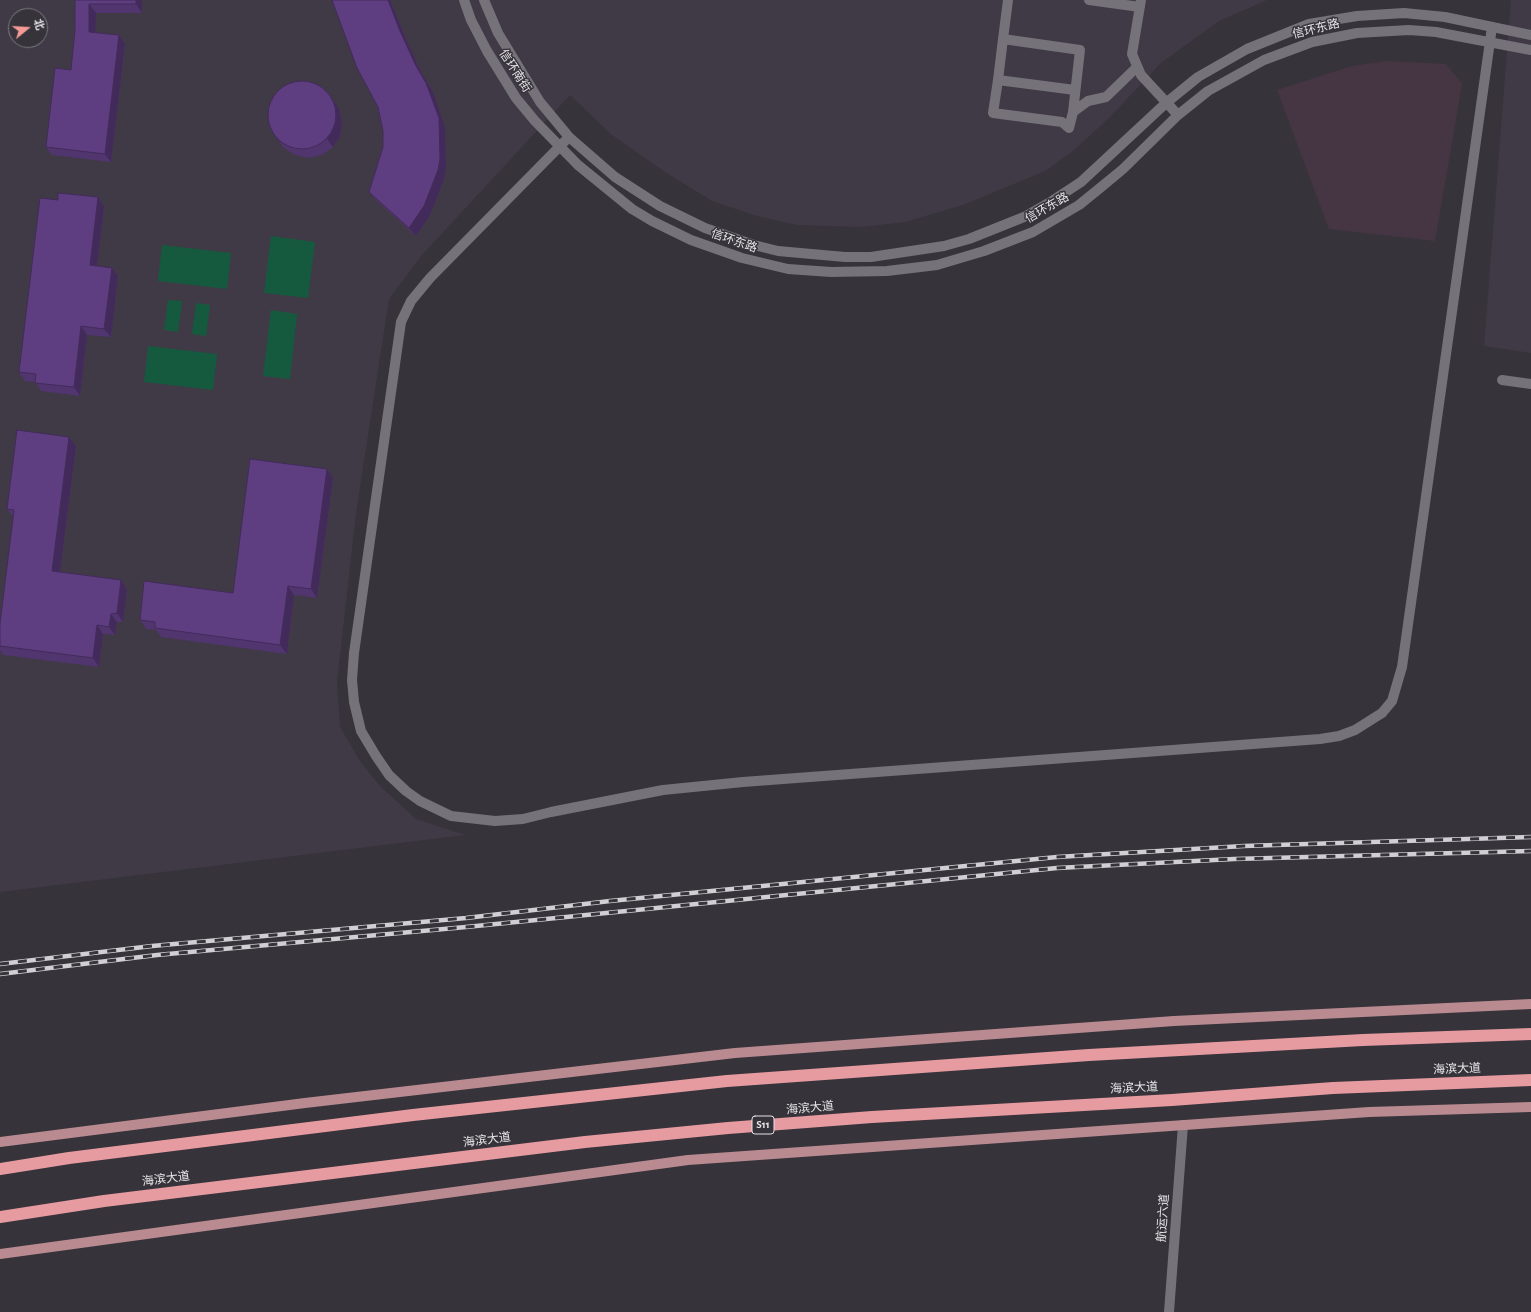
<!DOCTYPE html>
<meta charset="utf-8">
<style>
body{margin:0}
#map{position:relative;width:1531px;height:1312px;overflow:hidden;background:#36333a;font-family:"Alegreya Sans","Noto Sans SC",sans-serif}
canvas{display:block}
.north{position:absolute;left:8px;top:8px;width:40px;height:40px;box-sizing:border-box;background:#36333a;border:1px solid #7c7a80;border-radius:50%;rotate:72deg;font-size:11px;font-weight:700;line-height:16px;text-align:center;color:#e5e4e8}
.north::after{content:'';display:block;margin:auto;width:14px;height:18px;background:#f59b97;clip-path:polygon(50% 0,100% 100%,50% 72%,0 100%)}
</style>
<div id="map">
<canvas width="1531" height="1312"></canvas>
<div class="north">北</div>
</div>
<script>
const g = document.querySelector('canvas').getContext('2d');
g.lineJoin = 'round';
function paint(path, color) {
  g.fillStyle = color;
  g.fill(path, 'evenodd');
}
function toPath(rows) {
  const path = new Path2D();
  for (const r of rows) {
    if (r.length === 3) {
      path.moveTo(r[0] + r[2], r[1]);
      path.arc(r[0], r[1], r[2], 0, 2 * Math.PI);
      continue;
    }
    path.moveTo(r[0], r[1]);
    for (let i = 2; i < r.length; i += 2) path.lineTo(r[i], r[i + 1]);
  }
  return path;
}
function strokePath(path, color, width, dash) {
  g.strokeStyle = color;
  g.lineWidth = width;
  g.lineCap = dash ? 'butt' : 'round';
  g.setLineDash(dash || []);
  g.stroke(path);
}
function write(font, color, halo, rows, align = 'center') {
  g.font = font + ' "Alegreya Sans","Noto Sans SC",sans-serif';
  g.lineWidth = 3;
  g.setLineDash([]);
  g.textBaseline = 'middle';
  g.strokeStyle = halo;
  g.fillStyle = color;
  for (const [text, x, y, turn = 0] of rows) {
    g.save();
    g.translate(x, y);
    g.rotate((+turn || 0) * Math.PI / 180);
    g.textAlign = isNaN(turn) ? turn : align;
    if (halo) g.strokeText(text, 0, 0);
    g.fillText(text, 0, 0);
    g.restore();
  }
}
const built = toPath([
 [0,0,1267,0,1219,21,1161,63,1110,117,1073,151,1045,171,963,205,905,222,861,227,797,225,757,216,712,201,665,172,612,135,570,95,422,255,389,299,356,513,337,682,340,727,360,761,379,785,416,819,465,835,0,892],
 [16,16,40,16,40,40,16,40],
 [1511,0,1531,0,1531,353,1484,346]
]);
const education = toPath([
 [1386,61,1446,64,1462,84,1435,241,1329,229,1277,90,1352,66]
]);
const green = toPath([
 [271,236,315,242,308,298,264,293],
 [162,245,231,253,227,289,158,281],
 [168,300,182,301,178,332,164,330],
 [196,303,210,305,206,336,192,334],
 [271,310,297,314,290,379,263,376],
 [148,346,217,354,213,390,144,382]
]);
const minor = toPath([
 [464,0,471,20,487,51,516,98,535,121,578,165,632,209,652,221,691,240,742,258,788,269,831,272,887,271,937,265,984,251,1033,232,1079,205,1100,188,1123,169,1178,115,1208,91,1264,60,1312,42,1357,33,1409,30,1436,32,1531,50],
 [484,0,498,33,540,102,569,137,615,177,660,206,705,228,754,245,778,251,845,257,871,257,944,246,969,239,1024,217,1052,201,1081,182,1166,103,1198,77,1247,49,1309,24,1357,16,1404,13,1445,17,1531,35],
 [1089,0,1140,7],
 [1141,0,1132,54,1141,75,1178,115],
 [1003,39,1080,50,1073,112,1069,128,1062,122,993,113,998,80,1003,39,1008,0],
 [998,80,1075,90],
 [1073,112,1088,101,1106,97,1137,67],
 [569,137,430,278,411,301,401,322,354,653,352,680,354,702,361,731,376,756,389,775,406,791,420,801,451,816,495,821,523,819,551,812,663,790,743,782,1320,739,1339,736,1355,730,1382,713,1392,701,1402,667,1492,27],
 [1502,380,1531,384],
 [1169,1312,1183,1125]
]);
const major = toPath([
 [0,1142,305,1103,735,1053,1174,1021,1531,1004],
 [0,1254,688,1160,1369,1112,1531,1107]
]);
const highway = toPath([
 [0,1169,69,1158,413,1115,727,1081,1089,1055,1363,1040,1531,1034],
 [0,1217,104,1201,585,1142,728,1128,872,1117,1172,1100,1333,1088,1531,1080]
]);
const rail = toPath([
 [0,964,152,946,466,918,610,901,1057,857,1244,846,1531,837],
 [0,974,157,955,466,927,1057,868,1234,859,1531,851]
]);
const wall = toPath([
 [75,0,142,0,142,13,96,13,95,32,125,44,111,162,52,155,46,147,71,70,75,30],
 [332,0,390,0,406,39,422,74,433,92,445,127,446,167,444,179,430,215,416,236,376,200,369,192,383,147,383,131,378,107],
 [339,109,342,122,340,136,333,147,322,155,309,158,295,155,283,147,277,138],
 [104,206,97,266,112,268,118,276,111,337,87,335,80,396,41,391,35,382,25,381,19,372],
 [69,437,76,446,60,572,121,580,127,589,123,622,117,622,115,635,103,634,99,667,3,655,0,650,0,624,13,517,7,509],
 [333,478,317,598,294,595,287,654,161,637,156,630,146,629,140,620,233,593]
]);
const shadedWall = toPath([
 [136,0,142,0,142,13,136,4],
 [388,0,390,0,406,39,422,74,433,92,445,127,446,167,444,179,430,215,416,236,409,228,400,31],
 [89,4,96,13,95,40,89,32],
 [119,35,125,44,111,162,105,154],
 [333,100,339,109,342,122,340,136,333,147,327,139],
 [98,197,104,206,96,274,90,265],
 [112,268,118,276,111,337,104,329],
 [81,326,87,335,80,396,74,387],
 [69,437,76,446,59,580,52,571],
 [327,469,333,478,317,598,311,589],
 [121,580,127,589,123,622,117,613],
 [288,586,294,595,287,654,280,645],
 [111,614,117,622,115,635,109,627],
 [97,625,103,634,99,667,93,658]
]);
const building = toPath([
 [75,0,136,0,136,4,89,4,89,32,119,35,105,154,46,147,55,68,71,70,75,30,75,0],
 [332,0,388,0,400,31,416,66,426,83,439,118,440,159,438,170,424,206,409,228,369,192,383,147,383,131,378,107,357,68,332,0],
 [302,115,34],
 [58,193,98,197,90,265,112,268,104,329,81,326,74,387,35,383,36,374,19,372,40,198,58,200,58,193],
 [17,430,69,437,52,571,121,580,117,613,111,614,109,627,97,625,93,658,0,646,0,624,14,510,7,509,17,430],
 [250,459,327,469,311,589,288,586,280,645,155,628,155,622,140,620,144,581,233,593,250,459]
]);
const shields = [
 [763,1125,22]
];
const shieldNames = [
 ["S11",763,1125]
];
const streetNames = [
 ["信环东路",1316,29,-14],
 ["信环南街",515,71,57],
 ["信环东路",1047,208,-30],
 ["信环东路",734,241,19],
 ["海滨大道",1457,1069,-2],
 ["海滨大道",1134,1088,-3],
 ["海滨大道",810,1108,-5],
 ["海滨大道",487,1140,-7],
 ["海滨大道",166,1179,-7],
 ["航运六道",1163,1218,-86]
];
paint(built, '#403a47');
paint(education, '#463643');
paint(green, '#155a3f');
strokePath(minor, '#75727a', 10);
strokePath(major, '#b98b91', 10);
strokePath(highway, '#e69ba1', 12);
strokePath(rail, '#d0cfd3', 4.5);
strokePath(rail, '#36333a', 3, [9]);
paint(wall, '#51356f');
paint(shadedWall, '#422b5a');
paint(building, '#5e3e81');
strokePath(building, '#422b5a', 1);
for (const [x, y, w] of shields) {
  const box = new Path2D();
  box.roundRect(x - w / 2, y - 9, w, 18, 3);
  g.fillStyle = '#36333a';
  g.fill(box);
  strokePath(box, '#e5e4e8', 1);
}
write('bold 11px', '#e5e4e8', null, shieldNames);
write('12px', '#e5e4e8', '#36333a', streetNames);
</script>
